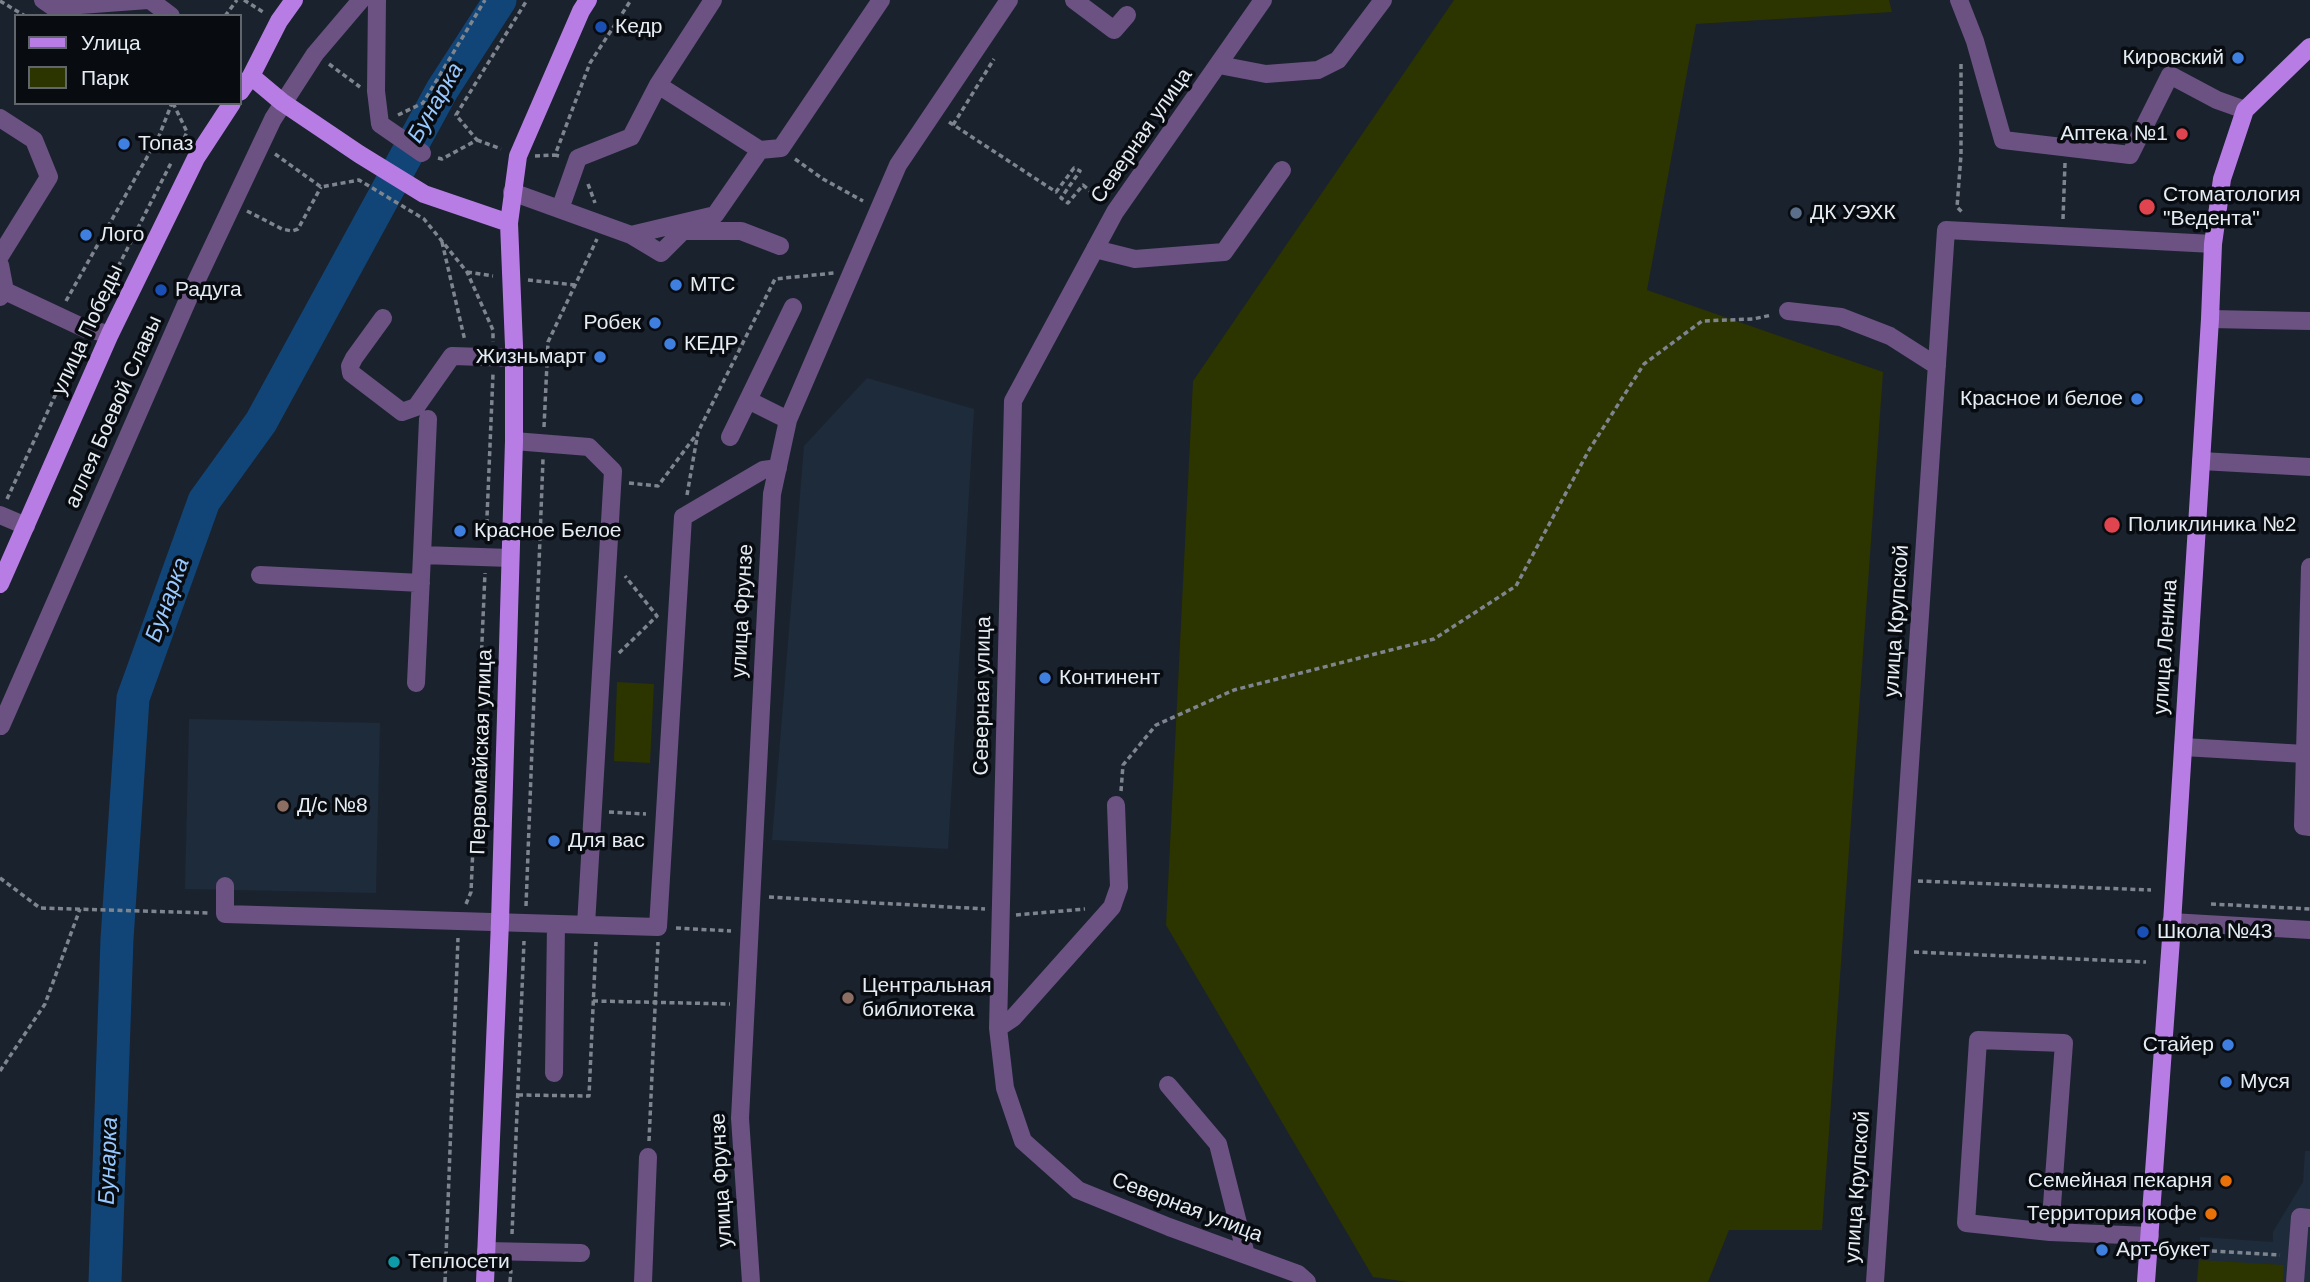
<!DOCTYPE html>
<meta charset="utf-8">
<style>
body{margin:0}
#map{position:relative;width:2310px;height:1282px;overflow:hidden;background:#1a222e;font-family:Helvetica,sans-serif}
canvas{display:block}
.legend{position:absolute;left:14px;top:14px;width:228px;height:91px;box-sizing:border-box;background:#080c11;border:2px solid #61666c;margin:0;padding:9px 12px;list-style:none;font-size:21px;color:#e6ecf4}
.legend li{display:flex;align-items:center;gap:14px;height:35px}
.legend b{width:35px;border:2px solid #61666c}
</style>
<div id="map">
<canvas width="2310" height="1282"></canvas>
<ul class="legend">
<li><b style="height:9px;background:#b87de5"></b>Улица</li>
<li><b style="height:19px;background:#2c3400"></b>Парк</li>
</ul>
</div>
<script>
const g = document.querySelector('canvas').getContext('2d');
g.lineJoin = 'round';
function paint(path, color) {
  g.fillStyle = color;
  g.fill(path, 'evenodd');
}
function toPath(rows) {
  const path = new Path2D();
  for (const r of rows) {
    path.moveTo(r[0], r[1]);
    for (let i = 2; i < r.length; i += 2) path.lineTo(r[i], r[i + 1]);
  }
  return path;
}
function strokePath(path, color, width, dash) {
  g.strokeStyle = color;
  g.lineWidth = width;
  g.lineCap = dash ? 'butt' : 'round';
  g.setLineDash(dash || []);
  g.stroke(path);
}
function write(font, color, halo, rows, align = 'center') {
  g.font = font + ' Helvetica,sans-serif';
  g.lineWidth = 7;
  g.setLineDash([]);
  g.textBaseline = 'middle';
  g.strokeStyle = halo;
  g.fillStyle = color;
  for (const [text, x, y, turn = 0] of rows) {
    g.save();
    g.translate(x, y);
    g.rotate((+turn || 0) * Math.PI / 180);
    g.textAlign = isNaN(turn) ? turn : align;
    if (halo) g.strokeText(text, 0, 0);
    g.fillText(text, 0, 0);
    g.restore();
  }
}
const built = toPath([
 [867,378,974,409,948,849,772,840,804,446],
 [189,719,380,723,376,893,185,889],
 [2305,1151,2310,1151,2310,1282,2197,1282,2200,1237,2273,1242,2273,1232,2303,1182]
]);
const green = toPath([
 [1454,0,1889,0,1892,12,1696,24,1647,290,1883,372,1822,1230,1729,1230,1708,1282,1408,1282,1373,1277,1166,925,1193,381],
 [617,682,654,684,650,763,614,761],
 [2199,1260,2284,1265,2283,1282,2197,1282]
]);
const river = toPath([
 [105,1282,117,939,133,698,204,501,261,422,442,90,500,0]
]);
const path = toPath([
 [244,0,263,12],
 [0,1,25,16],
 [225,16,237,0],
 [329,64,360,87],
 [1961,64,1961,155,1957,207,1964,214],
 [173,103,187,132,180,147],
 [398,115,423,103,485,0],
 [949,122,1056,192,1074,168,1080,171,1061,198,1068,203,1083,185,1103,202],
 [953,125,994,59],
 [477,140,501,149],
 [275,154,321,187,359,180,424,219,467,272,493,330,493,342],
 [535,156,555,155],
 [559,156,555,155,590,63,631,0],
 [438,158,442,159,477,140,456,115,527,0],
 [795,159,823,179,863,201],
 [588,184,595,203],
 [247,211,282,229,292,231,298,229,321,187],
 [2063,219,2065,163],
 [442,242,465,341],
 [467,272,493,276],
 [528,280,575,285],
 [66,301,159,136,172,103],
 [95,312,171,163],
 [544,427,548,342,597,239],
 [629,483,658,486,696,435],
 [687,495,698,432,775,279,834,273],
 [7,499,79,344],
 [486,541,493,374],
 [619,653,657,616,625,576],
 [1121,791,1123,765,1156,725,1234,690,1434,639,1516,586,1589,450,1644,364,1702,321,1753,319,1772,315],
 [609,812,646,814],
 [0,878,40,908,209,913],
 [1918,881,2151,890],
 [769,897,985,909],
 [466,904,471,892,485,573],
 [2211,904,2310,909],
 [526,906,543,459],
 [1016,915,1085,909],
 [676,928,731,931],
 [1914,952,2146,962],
 [593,1001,730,1004],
 [0,1071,45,1004,80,909],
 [518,1095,589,1096,596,942],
 [649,1141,658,942],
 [512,1234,524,941],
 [2178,1249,2280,1255],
 [445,1282,458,938],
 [510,1282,511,1270]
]);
const minor = toPath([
 [43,0,53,7,148,0],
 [150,0,171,16],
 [377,0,376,91,380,124,422,153],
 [1074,0,1114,30,1127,15],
 [1263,0,1115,212,1013,401,998,1028,1005,1088,1023,1141,1078,1190,1169,1227,1298,1274,1307,1282],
 [1959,0,1975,41,2003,140,2130,155,2170,75,2217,100,2245,110],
 [1219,65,1266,74,1318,70,1338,60,1383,0],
 [658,85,760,150,781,148,881,0],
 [0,118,34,140,49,177,0,256],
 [512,192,631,235,661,253,683,231,741,231,780,246],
 [560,209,578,158,631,137,658,85,713,0],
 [631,235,715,215,760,150],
 [1095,249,1135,259,1224,252,1282,170],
 [0,265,5,291],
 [0,297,5,291,86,329,110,334],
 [1788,311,1841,317,1890,336,1937,366],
 [383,318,354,358,350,366,351,373,402,412,416,407,452,356,514,358],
 [2210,319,2310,321],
 [428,419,422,555,510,558],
 [788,420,748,400,793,307],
 [730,437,748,400],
 [514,441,589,447,613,471,586,925],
 [2201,461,2310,467],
 [0,515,26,526],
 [2310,567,2303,826,2310,827],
 [260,575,421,583],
 [416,683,422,555],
 [1,726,193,288,273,119,315,54,361,0],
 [2183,747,2305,754],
 [225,886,225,914,658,927,683,517,763,470,778,468],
 [2171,922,2310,930],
 [998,1028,1013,1018,1112,907,1119,887,1116,805],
 [554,1073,556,924],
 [1168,1085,1218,1144,1246,1255],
 [2050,1232,1966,1223,1978,1040,2064,1043,2050,1232,2150,1236],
 [486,1251,581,1253],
 [643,1282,648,1157],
 [751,1282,740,1118,772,494,788,420,898,165,1009,0],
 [1875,1282,1946,230,2213,244],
 [2295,1282,2300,1217,2310,1218]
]);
const major = toPath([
 [251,76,282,102,359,154,424,194,509,223],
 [240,92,251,76,279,21,294,0],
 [0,584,110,334,196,158,232,103],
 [485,1282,500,922,514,441,514,346,509,223,518,156,581,11,588,0],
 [2146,1282,2171,939,2210,319,2213,244,2222,179,2245,110,2310,47]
]);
const markers = [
 [601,27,7,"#1a4fb4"],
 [2238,58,7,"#3f7fe0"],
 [2182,134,7,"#e0444e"],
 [124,144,7,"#3f7fe0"],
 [2147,207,9,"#e0444e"],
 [1796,213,7,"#5c6f8a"],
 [86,235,7,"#3f7fe0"],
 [676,285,7,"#3f7fe0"],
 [161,290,7,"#1a4fb4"],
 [655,323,7,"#3f7fe0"],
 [670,344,7,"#3f7fe0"],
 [600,357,7,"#3f7fe0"],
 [2137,399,7,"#3f7fe0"],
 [2112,525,9,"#e0444e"],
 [460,531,7,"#3f7fe0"],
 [1045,678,7,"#3f7fe0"],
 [283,806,7,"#8d6e63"],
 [554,841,7,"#3f7fe0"],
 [2143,932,7,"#1a4fb4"],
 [848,998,7,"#8d6e63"],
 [2228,1045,7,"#3f7fe0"],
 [2226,1082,7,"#3f7fe0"],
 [2226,1181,7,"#e8710a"],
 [2211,1214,7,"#e8710a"],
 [2102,1250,7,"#3f7fe0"],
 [394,1262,7,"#0f9aa8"]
];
const poiNames = [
 ["Кедр",615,27],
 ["Кировский",2224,58,"right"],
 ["Аптека №1",2168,134,"right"],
 ["Топаз",138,144],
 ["Стоматология",2163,195],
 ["\"Ведента\"",2163,219],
 ["ДК УЭХК",1810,213],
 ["Лого",100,235],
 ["МТС",690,285],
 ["Радуга",175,290],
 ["Робек",641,323,"right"],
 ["КЕДР",684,344],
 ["Жизньмарт",586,357,"right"],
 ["Красное и белое",2123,399,"right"],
 ["Поликлиника №2",2128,525],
 ["Красное Белое",474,531],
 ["Континент",1059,678],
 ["Д/с №8",297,806],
 ["Для вас",568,841],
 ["Школа №43",2157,932],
 ["Центральная",862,986],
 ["библиотека",862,1010],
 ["Стайер",2214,1045,"right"],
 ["Муся",2240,1082],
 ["Семейная пекарня",2212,1181,"right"],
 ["Территория кофе",2197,1214,"right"],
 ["Арт-букет",2116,1250],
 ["Теплосети",408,1262]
];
const streetNames = [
 ["Северная улица",1142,136,-55],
 ["улица Победы",88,330,-65],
 ["аллея Боевой Славы",114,412,-66],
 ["улица Фрунзе",743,611,-87],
 ["улица Крупской",1897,621,-86],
 ["улица Ленина",2166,647,-86],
 ["Северная улица",983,696,-89],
 ["Первомайская улица",482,752,-88],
 ["улица Фрунзе",722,1180,-93],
 ["улица Крупской",1858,1187,-86],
 ["Северная улица",1187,1208,21]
];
const waterNames = [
 ["Бунарка",436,103,-60],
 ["Бунарка",168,600,-70],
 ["Бунарка",109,1161,-88]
];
paint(built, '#1e2b3b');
paint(green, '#2c3400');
strokePath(river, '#114577', 33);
strokePath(path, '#7e858f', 3.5, [5, 3.5]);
strokePath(minor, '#6c5183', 18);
strokePath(major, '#b87de5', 18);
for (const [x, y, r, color] of markers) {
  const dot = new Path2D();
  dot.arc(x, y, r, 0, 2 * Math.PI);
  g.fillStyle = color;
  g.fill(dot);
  strokePath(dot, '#080c11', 2.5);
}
write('21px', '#e6ecf4', '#080c11', poiNames, 'left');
write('21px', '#e6ecf4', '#080c11', streetNames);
write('italic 23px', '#97c8ff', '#080c11', waterNames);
</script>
